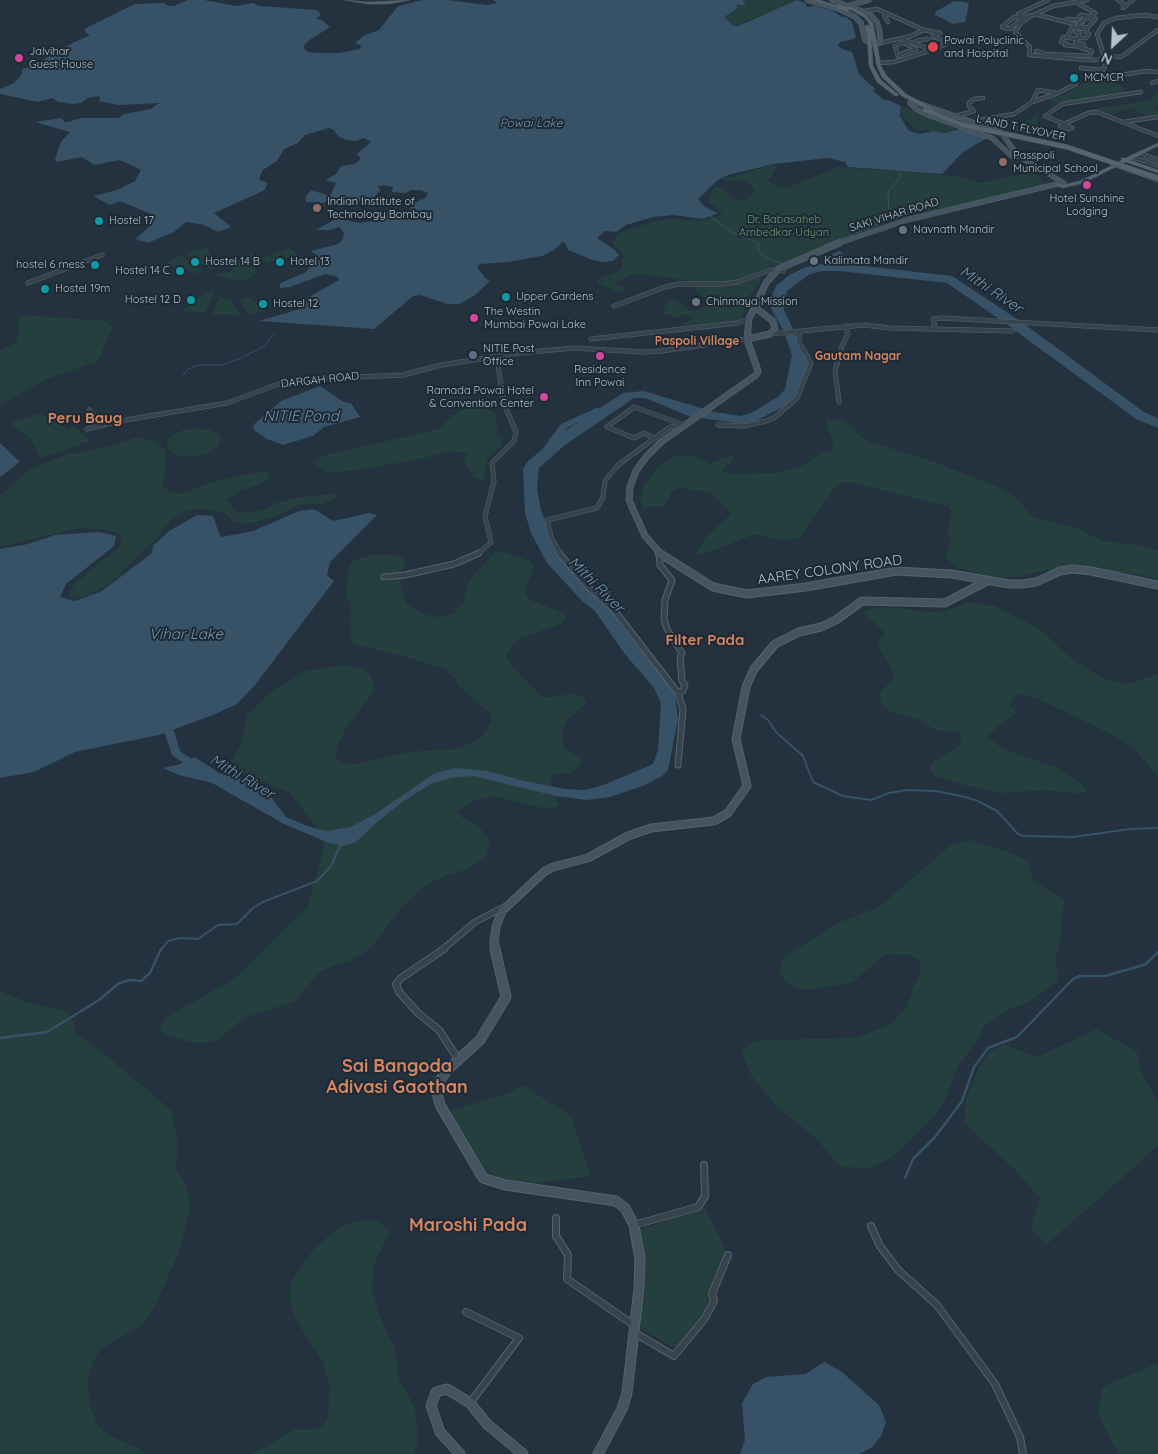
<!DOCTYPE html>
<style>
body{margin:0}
#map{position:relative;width:1158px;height:1454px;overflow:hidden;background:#23323e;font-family:Quicksand,sans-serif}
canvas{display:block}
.north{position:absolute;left:1088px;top:20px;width:50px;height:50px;-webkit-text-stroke:4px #1d2933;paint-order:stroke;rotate:205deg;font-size:14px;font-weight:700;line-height:20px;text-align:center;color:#b3bfc9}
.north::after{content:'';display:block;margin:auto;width:18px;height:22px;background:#b3bfc9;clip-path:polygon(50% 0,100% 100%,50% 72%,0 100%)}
</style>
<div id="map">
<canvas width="1158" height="1454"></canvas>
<div class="north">N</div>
</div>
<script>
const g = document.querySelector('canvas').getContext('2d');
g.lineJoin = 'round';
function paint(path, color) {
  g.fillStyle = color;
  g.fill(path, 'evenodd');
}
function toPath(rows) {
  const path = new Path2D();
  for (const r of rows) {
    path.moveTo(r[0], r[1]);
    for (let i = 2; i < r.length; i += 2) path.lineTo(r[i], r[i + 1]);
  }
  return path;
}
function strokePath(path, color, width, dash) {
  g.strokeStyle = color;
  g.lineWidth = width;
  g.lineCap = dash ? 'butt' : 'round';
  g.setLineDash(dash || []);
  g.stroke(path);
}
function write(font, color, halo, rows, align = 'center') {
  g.font = font + ' Quicksand,sans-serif';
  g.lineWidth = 4;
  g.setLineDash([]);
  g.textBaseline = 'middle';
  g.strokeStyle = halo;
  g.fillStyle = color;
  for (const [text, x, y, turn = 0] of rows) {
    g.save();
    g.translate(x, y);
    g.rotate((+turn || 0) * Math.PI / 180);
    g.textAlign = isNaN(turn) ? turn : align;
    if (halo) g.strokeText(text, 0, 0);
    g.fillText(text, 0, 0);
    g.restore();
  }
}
const green = toPath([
 [744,0,797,0,735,26,724,17,738,8,737,6,746,3,743,1],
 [1103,76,1122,86,1127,93,1050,105,1054,102,1046,100,1066,94,1091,79],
 [1158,92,1158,106,1154,108,1158,111,1158,115,1147,117,1133,108,1130,109,1131,111,1121,110,1121,112,1111,115,1088,110,1152,100,1154,95],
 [903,107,953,127,954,130,947,132,916,130,903,118,901,109],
 [1039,113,1037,125,1041,129,1059,134,1069,134,1067,136,1059,140,1009,130,1023,123],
 [772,165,777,167,768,181,778,187,787,188,838,167,946,175,966,178,980,183,1033,172,1044,183,1042,188,898,220,839,239,794,259,760,271,761,281,750,295,741,319,736,322,684,327,681,325,692,319,691,316,683,314,678,318,665,314,663,311,667,302,672,299,681,303,690,311,700,310,707,305,707,301,690,284,683,280,637,273,617,281,616,283,623,287,625,292,622,293,597,283,598,279,619,271,622,267,622,259,625,256,612,243,617,234,655,221,666,221,664,218,701,221,723,214,709,202,712,190,714,187,725,189,733,199,743,201,754,192,755,190,751,185,741,180,725,181,723,179],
 [207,247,217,266,210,269,186,253],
 [289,248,300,255,267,263,262,258],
 [251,253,256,256,249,260,255,264,255,273,249,279,235,281,217,276,217,273,230,272,235,263,241,257],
 [180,255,204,271,200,274,164,264],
 [206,291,215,292,205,313,182,311],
 [220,297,232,300,240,316,212,314],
 [250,297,266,311,248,315,239,299],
 [24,315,106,321,112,328,98,361,47,379,0,405,0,351,16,342,20,329,17,320],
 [481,404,495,414,498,425,495,433,503,438,500,447,487,458,484,480,474,478,464,462,467,453,450,451,416,460,350,471,328,472,313,463,321,456,438,429,459,411],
 [41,413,52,423,54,422,69,429,74,426,90,441,40,458,32,440,10,423],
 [829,419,842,420,852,426,861,437,868,441,934,462,996,486,1018,499,1031,515,1042,520,1074,527,1103,541,1140,545,1158,551,1158,579,1142,575,1069,566,1011,578,997,578,959,568,952,564,945,556,951,540,947,532,952,513,949,507,853,483,844,482,833,490,799,538,782,540,755,534,702,555,697,554,697,552,706,537,731,514,712,493,679,488,672,491,665,506,643,508,641,498,644,485,660,465,675,456,693,455,710,464,725,457,734,456,733,461,722,469,722,472,730,474,776,473,804,465,820,453,832,450,834,442,827,427,826,420],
 [195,428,208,429,217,433,221,439,218,447,206,454,193,457,176,455,168,449,167,442,172,435,183,430],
 [137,437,154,441,166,450,165,474,162,485,170,492,183,493,216,481,262,471,270,473,267,479,258,485,240,491,226,500,237,513,261,511,276,503,299,497,335,494,340,496,323,504,303,504,275,516,248,524,233,522,225,513,208,509,188,510,170,521,157,538,109,584,83,598,68,597,74,584,120,546,122,535,107,530,78,528,0,547,0,496,28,470,65,455,107,447],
 [495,552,504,552,530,561,534,566,526,588,525,594,530,600,567,614,565,620,558,625,520,638,505,656,523,678,543,698,573,694,584,696,587,703,568,719,562,733,564,748,581,758,580,765,570,773,549,775,558,806,547,808,537,807,494,796,474,801,457,812,460,816,479,827,490,840,486,857,468,869,448,875,428,884,402,907,369,950,349,961,337,964,319,972,295,1001,244,1018,216,1041,202,1043,191,1042,167,1035,160,1028,165,1018,234,979,307,908,324,848,324,836,290,793,236,770,230,765,241,743,247,716,272,691,306,671,345,665,361,668,369,673,375,686,372,694,346,728,339,743,335,758,344,763,355,764,408,752,454,749,474,742,482,737,491,723,491,716,486,710,459,686,456,680,445,669,410,658,354,644,351,639,350,620,351,605,346,595,349,565,355,560,374,554,394,555,403,558,405,564,400,581,405,600,408,605,425,614,435,617,445,616,454,613,463,604,469,580],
 [967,602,995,606,1026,622,1041,630,1068,656,1100,677,1110,681,1127,684,1158,674,1158,777,1133,747,1099,728,1038,699,1021,694,1013,699,1009,705,1016,712,1007,721,999,725,987,737,1003,749,1058,768,1081,784,1085,788,1086,791,1078,794,1047,790,1002,793,971,787,935,776,931,772,929,769,932,762,957,748,962,738,957,731,946,732,935,730,918,719,892,712,883,707,879,696,882,690,892,681,894,675,877,643,884,635,884,631,865,615,865,612,873,608,888,607,930,612,946,611],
 [970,840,1009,852,1029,862,1033,881,1064,899,1060,941,1055,961,1058,970,1057,981,1029,1002,1008,1010,983,1027,979,1038,957,1068,945,1100,933,1118,890,1159,867,1169,839,1166,816,1138,776,1106,751,1075,741,1051,750,1044,762,1040,856,1038,892,1024,906,1007,921,969,920,960,909,955,885,954,853,982,808,990,796,988,785,981,779,972,782,962,788,954,840,922,879,907,951,845],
 [0,991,29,1003,64,1011,71,1017,75,1025,76,1034,102,1052,171,1110,178,1141,176,1168,187,1188,189,1198,189,1211,181,1246,156,1305,142,1325,102,1348,93,1361,87,1383,90,1406,98,1426,110,1436,138,1448,146,1454,0,1454],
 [1097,1029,1137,1052,1139,1068,1158,1102,1158,1146,1046,1245,1031,1228,1040,1198,1012,1167,964,1123,966,1098,979,1068,990,1051,1005,1045,1037,1057],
 [523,1085,571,1116,591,1176,529,1184,501,1179,482,1167,450,1111,509,1093],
 [704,1207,726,1251,704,1312,675,1349,640,1328,646,1268,639,1230],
 [363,1220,377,1221,387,1228,389,1233,374,1264,372,1291,379,1314,390,1340,394,1345,399,1380,413,1404,416,1416,418,1441,415,1454,249,1454,266,1447,294,1429,317,1429,323,1425,328,1417,330,1389,329,1382,322,1360,294,1317,290,1303,290,1287,292,1281,313,1250,324,1240,342,1226],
 [1158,1363,1158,1454,1118,1454,1098,1414,1102,1387]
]);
const water = toPath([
 [188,0,204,0,237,6,252,3,260,6,317,10,321,15,316,19,322,20,330,27,308,41,303,47,308,52,318,53,340,53,359,49,362,46,355,43,363,36,379,30,398,6,423,0,447,0,487,5,497,3,493,0,744,0,743,1,746,2,743,5,736,5,738,8,724,17,734,26,738,26,797,0,805,3,807,7,816,6,833,11,842,17,846,17,852,22,856,37,854,39,840,42,838,46,842,49,852,52,859,74,875,89,873,91,884,100,888,100,901,106,900,116,909,131,920,134,933,131,945,133,960,129,987,138,963,152,942,174,848,167,845,162,828,158,774,164,728,175,718,180,698,199,705,207,718,213,703,219,673,215,653,217,626,225,616,232,605,231,597,238,615,250,619,255,613,261,603,262,592,260,568,250,565,243,563,242,552,251,542,256,508,262,480,264,477,267,485,278,490,281,474,296,459,304,447,304,420,295,413,296,374,329,259,321,300,309,309,297,339,280,338,277,325,274,290,287,281,288,279,286,281,283,306,272,318,256,311,251,338,244,343,239,344,233,339,227,330,230,316,230,337,218,359,223,374,221,387,212,408,213,414,203,425,198,428,193,420,190,411,190,406,193,392,192,393,187,384,185,377,187,381,190,369,202,361,201,355,204,335,201,321,203,306,202,305,197,311,190,330,196,336,183,325,180,336,174,341,166,355,164,361,159,357,154,371,142,364,138,355,141,346,140,338,136,334,130,329,128,305,135,298,143,284,149,277,161,263,170,259,179,268,183,265,190,214,213,231,227,218,232,204,225,186,222,174,232,148,243,135,239,147,229,152,220,151,214,120,201,110,205,93,196,117,190,135,181,141,170,120,160,94,165,82,157,57,162,55,159,61,142,70,132,35,122,62,118,64,122,68,122,81,118,118,118,124,114,151,109,159,103,118,105,99,101,100,97,98,96,88,98,81,103,73,104,59,102,52,98,38,102,0,94,0,89,14,83,22,74,22,69,43,63,42,61,55,52,61,53,56,51,90,35,86,33,84,29,135,4,164,3,168,6,174,6],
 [954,1,965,2,969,4,965,22,953,24,935,15,935,12],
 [840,251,849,261,866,264,865,266,952,276,1023,323,1144,412,1158,418,1158,428,1136,419,1005,323,947,283,839,271,823,271,810,274,787,291,784,310,809,364,797,394,790,403,756,421,741,424,688,416,658,403,644,398,634,398,565,445,539,468,537,489,541,510,558,557,589,590,612,611,626,632,675,694,678,719,668,770,662,776,643,786,610,797,586,800,556,796,473,776,451,778,431,784,402,802,376,823,356,842,344,846,329,843,284,824,212,783,179,775,163,768,177,765,195,757,219,773,262,785,286,817,307,826,326,831,351,827,375,814,435,773,456,768,487,771,524,781,565,789,586,790,606,784,653,764,658,750,661,703,654,688,624,653,595,611,583,602,547,563,531,533,525,513,523,469,527,462,562,433,623,393,644,391,714,412,741,416,753,412,779,396,785,389,792,355,784,332,769,305,770,300,776,286,788,276,805,267,833,262,832,254],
 [320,386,344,402,351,403,360,417,324,427,313,436,283,445,267,439,254,430,253,425,281,401],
 [0,443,20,462,0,477],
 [314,509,333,521,369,513,377,515,330,562,327,575,334,581,255,685,237,704,213,715,159,735,75,752,34,772,0,778,0,549,28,544,55,535,99,532,116,536,114,546,66,584,60,597,75,601,102,591,152,553,153,546,169,531,197,515,213,516,220,536,222,537,253,531,299,511],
 [824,1362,842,1372,879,1405,886,1422,881,1436,872,1447,860,1454,740,1454,745,1440,742,1403,753,1384,766,1377,805,1374]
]);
const streamFar2 = toPath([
 [710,216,732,232,758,243,759,251,764,257,782,263],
 [824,245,875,226,889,214,888,192,901,176,897,169],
 [182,377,188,369,199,365,221,365,241,358,263,347,275,333]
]);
const streamFar1 = toPath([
 [761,715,768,720,776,732,803,756,813,782,843,796,871,800,889,793,907,790,936,791,965,797,978,801,997,811,1018,834,1024,836,1073,837,1130,829,1158,828],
 [161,950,168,941,180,938,198,939,218,925,237,924,253,908,263,902,317,881,331,866,341,844]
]);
const stream = toPath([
 [0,1038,47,1032,99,1000,118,984,129,980,141,981,150,973,161,949],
 [905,1178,913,1159,935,1137,962,1101,974,1067,988,1048,1017,1037,1073,979,1080,976,1105,976,1140,966,1146,964,1158,952]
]);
const river = toPath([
 [596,408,602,408,603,410,567,428,548,453,542,453,541,451,561,424,596,408],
 [169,728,174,731,180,751,202,766,203,768,202,770,194,770,172,755,164,731,169,728]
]);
const streetFar3 = toPath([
 [1087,0,1053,6,1031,16,1020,24,1015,32,1030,47,1029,55,1086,60,1097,60,1107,56,1121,57,1158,30],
 [1118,0,1126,6],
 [1123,8,1133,0],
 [864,11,877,9,924,30,911,36,880,43],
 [887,14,884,15,888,22],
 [1035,14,1074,24,1067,37],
 [1030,15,1026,17,1018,14,1048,0],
 [1014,17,1023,18,1010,29,1002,27,1014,17],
 [1084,18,1085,18,1096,19,1087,28,1078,26,1080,22,1083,22,1084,18],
 [1067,19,1077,20,1081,15,1092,17,1095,13,1079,4],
 [1072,27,1085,29,1087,30,1086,32,1089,34,1086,38,1078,38,1080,33,1075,32,1077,28],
 [1063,37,1077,39,1076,43,1084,44,1083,47,1065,45,1066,43,1061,42,1063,37],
 [916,41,926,39,935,42,928,46,935,49,946,44,946,42,933,36,940,33,924,30],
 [1036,51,1046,54,1090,56,1092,51,1081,48],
 [898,55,916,49,904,43],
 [898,56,895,46,906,42],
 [1104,56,1097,34,1104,23,1116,18,1144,15,1158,17],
 [878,63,894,62,932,50,902,39],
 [1081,68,1103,70,1106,64,1102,58],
 [1109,77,1146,71,1158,72],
 [1152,83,1158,81],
 [1032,102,1038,90,1057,93],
 [956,116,974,111,969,106,969,103,974,99,983,98],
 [1123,122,1158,117],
 [977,123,984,119,1014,114,1032,102,1058,93,1076,84],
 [1064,124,1072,128,1068,129,1060,126,1064,124],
 [1064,124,1045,116,1062,104,1141,92],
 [1064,124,1088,113,1097,112,1158,136],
 [1140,153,1158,160],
 [1147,156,1145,161,1158,166],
 [1131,157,1145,161]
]);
const streetFar2 = toPath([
 [28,283,102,255],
 [614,306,665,287,679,284,722,284,738,282,768,271,778,269,783,271],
 [935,327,933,319,942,318,1158,330],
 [770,334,864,325,890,328,1013,331],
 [591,339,738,323,749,319],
 [839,402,835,371,842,346,848,334,846,326],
 [89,410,103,425],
 [718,425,744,426,766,421,774,418,797,398,811,363,799,342,799,332],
 [87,429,119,421,227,403,281,383,307,379,403,375,441,365,519,353,574,348,643,352,661,351,747,339],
 [654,438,644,433,634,438,607,427,634,407,681,424],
 [478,554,491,542,485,517,494,481,492,463,514,441,516,432,504,404,497,358],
 [560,554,551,537,547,520,597,508,603,497,605,481,618,465,670,427,684,426]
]);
const streetFar1 = toPath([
 [559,553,588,587,614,610,678,693,683,709,678,765],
 [659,553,660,565,672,580,665,600,664,619,667,629,682,653,680,658,682,681,685,685,683,691,677,692],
 [384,577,405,575,454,564,479,553],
 [442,950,475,922,504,907]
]);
const street = toPath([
 [444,949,401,978,396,984,399,992,418,1013,439,1030,458,1059],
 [556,1218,556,1236,568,1255,567,1279,635,1326],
 [634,1225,698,1207,705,1196,704,1165],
 [871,1226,880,1246,898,1270,937,1305,995,1384,1020,1437,1023,1454],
 [466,1312,519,1338,470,1403],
 [635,1333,674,1356,705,1318,714,1301,712,1294,728,1255]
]);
const secondaryFar3 = toPath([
 [807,0,839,9,855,17,861,23,865,40,868,42],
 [832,0,870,14,877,22,880,33,880,43,876,45],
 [850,5,869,0],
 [910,103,916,109,928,115,992,138,1014,158],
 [918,103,1001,132,1018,156,1064,183],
 [836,244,907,220,1057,184]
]);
const secondaryFar2 = toPath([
 [747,339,770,334,775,329,773,321,757,309,755,304],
 [661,554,645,536,629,500,630,487,636,471,646,457,661,442,756,375,758,371,747,339,749,319,766,283,778,269,839,243]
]);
const secondaryFar1 = toPath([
 [659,553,713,587,747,594,806,587,896,571,952,574,1009,584,1023,584,1036,582,1060,571,1072,569,1091,571,1158,585],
 [496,950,494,942,496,927,502,911,545,871,553,867,588,858,628,836,651,828,714,821,728,813,747,786,736,739,746,687,754,669,775,644,799,632,821,627,836,620,862,601,945,603,987,581]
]);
const secondary = toPath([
 [495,949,506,997,480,1040,446,1071,439,1082,437,1093,440,1105,483,1178,505,1185,616,1201,625,1208,634,1225,640,1259,639,1288,627,1393,622,1409,598,1454],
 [460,1454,440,1432,431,1406,436,1392,447,1389,470,1403,487,1424,523,1454]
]);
const primary = toPath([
 [344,0,368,2,410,0,389,4,368,4,344,0],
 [812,0,819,0,841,7,839,8,812,0],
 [849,7,851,7,866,15,873,23,881,66,886,75,906,94,934,109,934,111,930,111,902,96,882,77,877,66,871,36,873,66,881,80,899,95,895,96,877,82,869,66,867,33,865,26,868,25,870,29,869,23,864,17,849,9,849,7],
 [1158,143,1158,146,1130,160,1158,170,1158,173,1126,162,1119,165,1158,179,1158,182,1115,167,1084,183,1062,188,1055,184,1057,183,1063,185,1080,181,1111,166,1111,164,1114,164,1122,160,1121,158,1126,158,1158,143]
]);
const primaryBridge = toPath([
 [839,7,847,9],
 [925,110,963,125,1067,147,1158,178]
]);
const markers = [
 [933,47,6,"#e0444e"],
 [19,58,5,"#d1479c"],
 [1074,78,5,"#0f9aa8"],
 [1003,162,5,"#8d6e63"],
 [1087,185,5,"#d1479c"],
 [317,208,5,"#8d6e63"],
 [99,221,5,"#0f9aa8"],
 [903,230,5,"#6b7280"],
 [814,261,5,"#6b7280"],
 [195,262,5,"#0f9aa8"],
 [280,262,5,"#0f9aa8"],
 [95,265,5,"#0f9aa8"],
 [180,271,5,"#0f9aa8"],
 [45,289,5,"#0f9aa8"],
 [506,297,5,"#0f9aa8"],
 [191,300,5,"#0f9aa8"],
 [696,302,5,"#6b7280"],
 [263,304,5,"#0f9aa8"],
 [474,318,5,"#d1479c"],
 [473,355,5,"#5c6f8a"],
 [600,356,5,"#d1479c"],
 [544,397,5,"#d1479c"]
];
const farPoinames = [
 ["Powai Polyclinic",944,41],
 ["and Hospital",944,54],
 ["Jalvihar",29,52],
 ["Guest House",29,65],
 ["MCMCR",1084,78],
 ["Passpoli",1013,156],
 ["Municipal School",1013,169],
 ["Hotel Sunshine",1087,199,"center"],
 ["Lodging",1087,212,"center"],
 ["Indian Institute of",327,202],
 ["Technology Bombay",327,215],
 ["Hostel 17",109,221],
 ["Navnath Mandir",913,230],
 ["Kalimata Mandir",824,261],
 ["Hostel 14 B",205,262],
 ["Hotel 13",290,262],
 ["hostel 6 mess",85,265,"right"],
 ["Hostel 14 C",170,271,"right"],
 ["Hostel 19m",55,289],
 ["Upper Gardens",516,297],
 ["Hostel 12 D",181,300,"right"],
 ["Chinmaya Mission",706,302],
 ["Hostel 12",273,304],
 ["The Westin",484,312],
 ["Mumbai Powai Lake",484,325],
 ["NITIE Post",483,349],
 ["Office",483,362],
 ["Residence",600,370,"center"],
 ["Inn Powai",600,383,"center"],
 ["Ramada Powai Hotel",534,391,"right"],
 ["& Convention Center",534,404,"right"]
];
const farStreetnames = [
 ["L AND T FLYOVER",1021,128,12],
 ["SAKI VIHAR ROAD",894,215,-17],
 ["DARGAH ROAD",320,380,-6]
];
const farParknames = [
 ["Dr. Babasaheb",784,220],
 ["Ambedkar Udyan",784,233]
];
const farWaternames = [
 ["Powai Lake",531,123]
];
const farNeighbourhoodnames = [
 ["Paspoli Village",697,341],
 ["Gautam Nagar",858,356]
];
const streetNames = [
 ["AAREY COLONY ROAD",830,570,-8]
];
const waterNames = [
 ["Mithi River",991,290,34],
 ["NITIE Pond",301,416],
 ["Mithi River",596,585,45],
 ["Vihar Lake",186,634],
 ["Mithi River",242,777,31]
];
const neighbourhoodNames = [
 ["Peru Baug",85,418],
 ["Filter Pada",705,640]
];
const nearNeighbourhoodnames = [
 ["Sai Bangoda",397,1067],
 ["Adivasi Gaothan",397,1088],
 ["Maroshi Pada",468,1226]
];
paint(green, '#253f3f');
paint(water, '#375166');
strokePath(streamFar2, '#375166', 1);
strokePath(streamFar1, '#375166', 2);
strokePath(stream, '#375166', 2.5);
paint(river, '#375166');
strokePath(streetFar3, '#56626c', 4.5);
strokePath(streetFar2, '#56626c', 5);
strokePath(streetFar1, '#56626c', 7);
strokePath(street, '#56626c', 8);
strokePath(secondaryFar3, '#56626c', 5.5);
strokePath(secondaryFar2, '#56626c', 7);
strokePath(secondaryFar1, '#56626c', 9);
strokePath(secondary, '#56626c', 11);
strokePath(primary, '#414d57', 1);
strokePath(streetFar3, '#37444e', 3);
strokePath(streetFar2, '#37444e', 4);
strokePath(streetFar1, '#37444e', 5);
strokePath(street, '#37444e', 6);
strokePath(secondaryFar3, '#455461', 4.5);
strokePath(secondaryFar2, '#455461', 5.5);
strokePath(secondaryFar1, '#455461', 7);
strokePath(secondary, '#455461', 9);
paint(primary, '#55636e');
strokePath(primaryBridge, '#414d57', 5.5, []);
strokePath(primaryBridge, '#55636e', 4.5);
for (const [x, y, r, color] of markers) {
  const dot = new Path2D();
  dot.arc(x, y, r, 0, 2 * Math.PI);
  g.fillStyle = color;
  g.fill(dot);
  strokePath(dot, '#1d2933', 2);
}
write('11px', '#b3bfc9', '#1d2933', farPoinames, 'left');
write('11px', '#b3bfc9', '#1d2933', farStreetnames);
write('11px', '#6a9b6f', '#1d2933', farParknames);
write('italic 12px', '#7394ad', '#1d2933', farWaternames);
write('bold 12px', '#d78561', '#1d2933', farNeighbourhoodnames);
write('14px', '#b3bfc9', '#1d2933', streetNames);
write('italic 15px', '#7394ad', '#1d2933', waterNames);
write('bold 15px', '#d78561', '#1d2933', neighbourhoodNames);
write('bold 18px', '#d78561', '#1d2933', nearNeighbourhoodnames);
</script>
